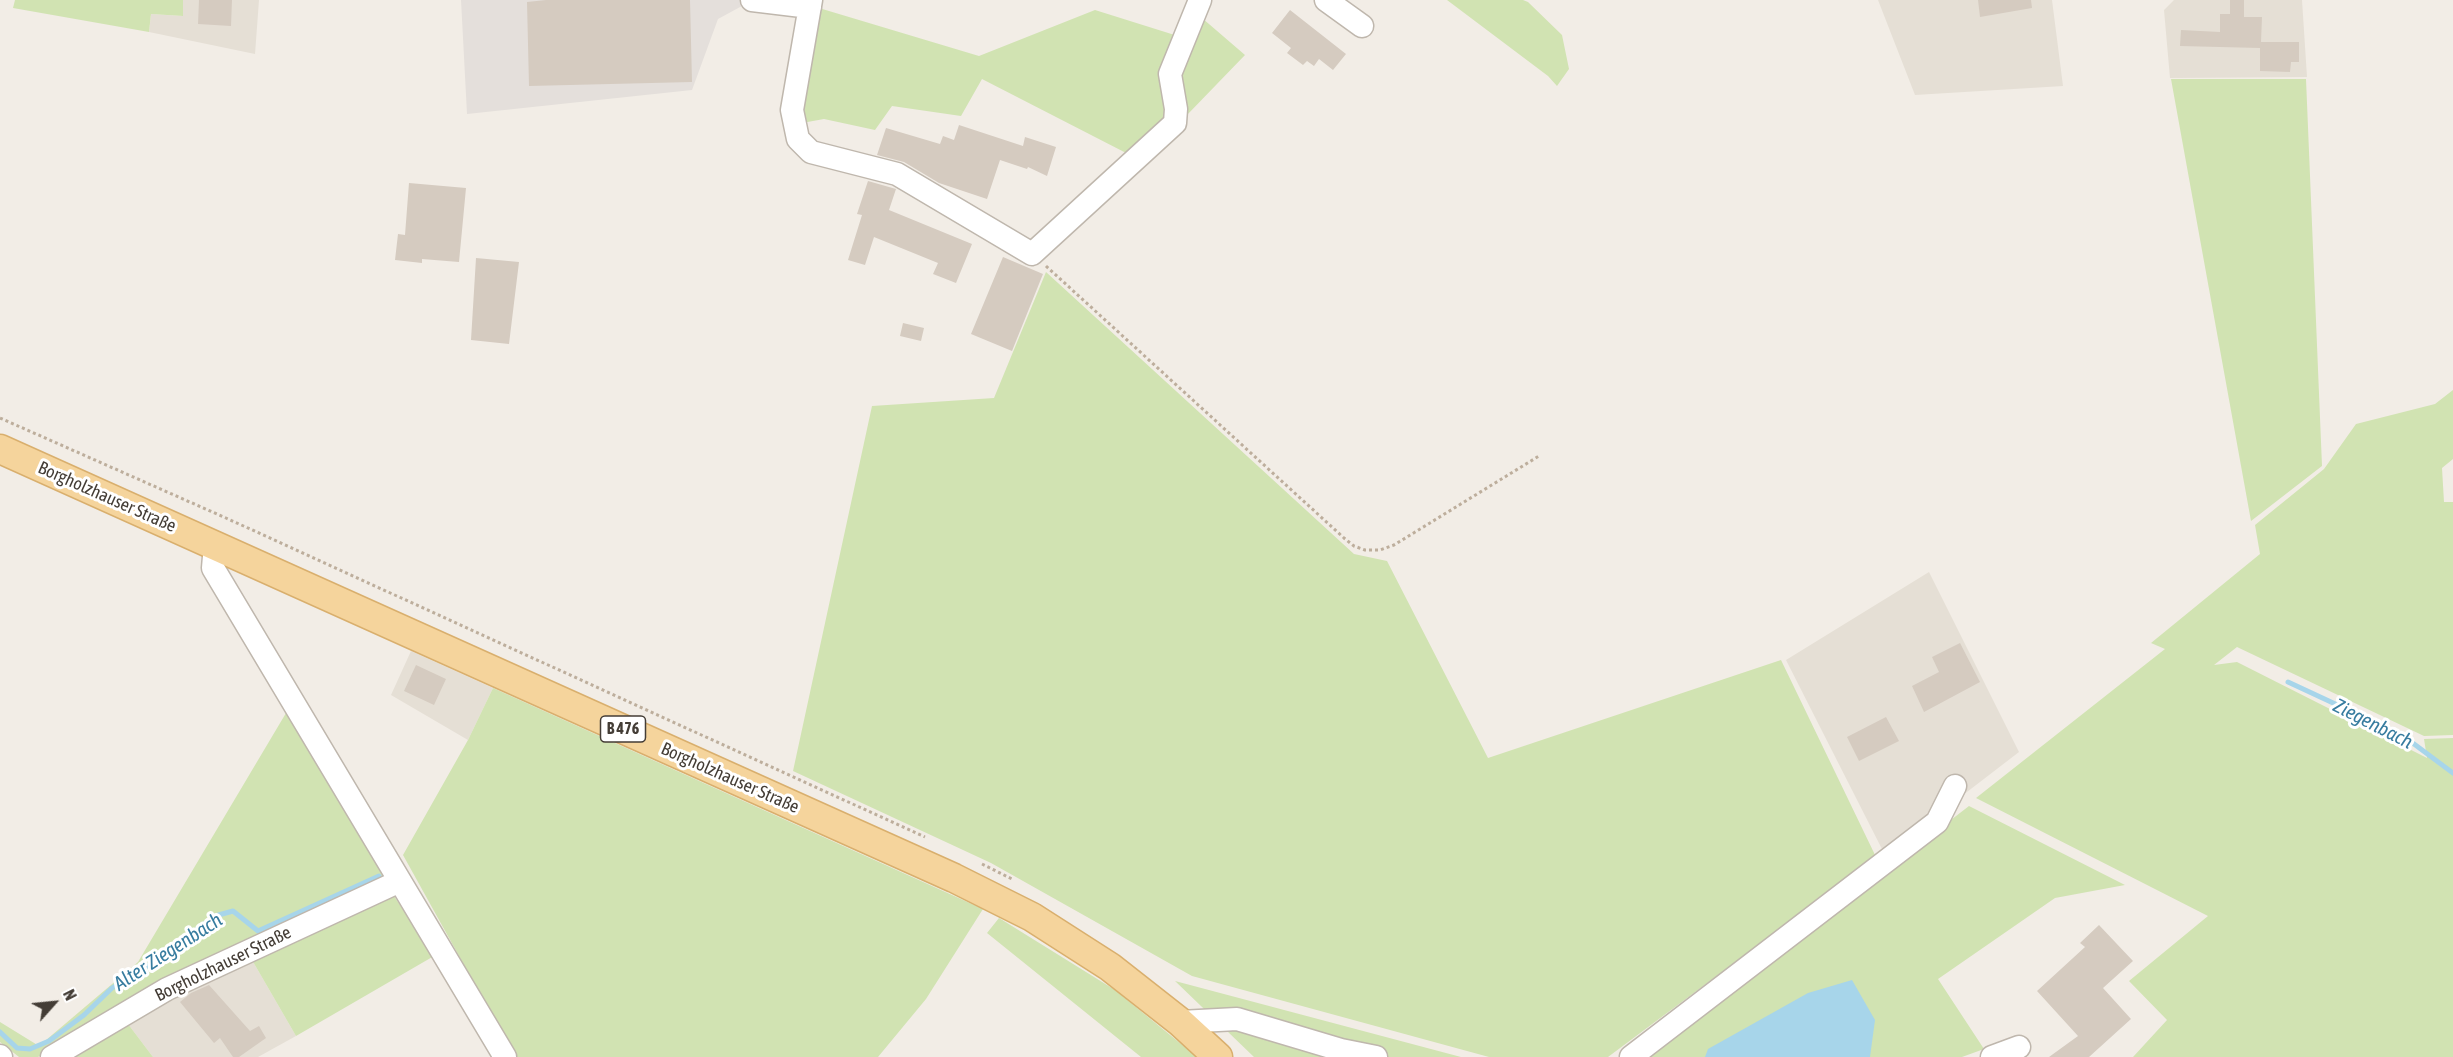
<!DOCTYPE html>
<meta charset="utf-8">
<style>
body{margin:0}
#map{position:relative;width:2453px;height:1057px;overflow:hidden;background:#f2ede6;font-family:"Asap Condensed",sans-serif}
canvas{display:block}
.north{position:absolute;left:24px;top:973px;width:60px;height:60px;-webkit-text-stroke:4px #fff;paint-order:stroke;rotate:63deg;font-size:16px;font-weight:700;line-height:24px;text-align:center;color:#443d36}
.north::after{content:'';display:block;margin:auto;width:21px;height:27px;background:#443d36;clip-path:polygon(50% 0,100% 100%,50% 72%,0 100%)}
</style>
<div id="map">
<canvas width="2453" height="1057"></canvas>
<div class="north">N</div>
</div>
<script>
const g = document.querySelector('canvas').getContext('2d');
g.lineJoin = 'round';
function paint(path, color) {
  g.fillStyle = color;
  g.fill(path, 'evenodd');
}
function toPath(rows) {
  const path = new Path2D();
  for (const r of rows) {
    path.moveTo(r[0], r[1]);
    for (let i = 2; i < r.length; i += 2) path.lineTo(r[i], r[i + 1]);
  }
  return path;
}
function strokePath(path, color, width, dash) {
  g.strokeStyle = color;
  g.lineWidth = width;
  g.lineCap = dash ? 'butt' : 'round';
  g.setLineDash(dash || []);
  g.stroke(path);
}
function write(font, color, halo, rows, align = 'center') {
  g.font = font + ' "Asap Condensed",sans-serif';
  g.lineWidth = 6;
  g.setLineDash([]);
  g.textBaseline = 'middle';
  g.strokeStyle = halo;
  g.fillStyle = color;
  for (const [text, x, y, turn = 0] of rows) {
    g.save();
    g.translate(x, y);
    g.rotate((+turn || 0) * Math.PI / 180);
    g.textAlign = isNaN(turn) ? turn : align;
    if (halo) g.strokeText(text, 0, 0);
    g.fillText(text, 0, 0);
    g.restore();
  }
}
const residential = toPath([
 [183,0,259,0,255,54,149,32,151,14,182,16],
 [1878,0,2052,0,2063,86,1915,95],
 [2174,0,2302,0,2307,77,2170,78,2164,10],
 [1929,572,2019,752,1885,855,1786,660],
 [411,651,493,688,468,740,391,695],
 [252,960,296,1036,258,1057,153,1057,125,1020]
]);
const industrial = toPath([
 [461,0,753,0,718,19,692,90,467,114]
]);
const green = toPath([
 [15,0,183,0,183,16,151,14,149,32,13,8],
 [1447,0,1523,0,1528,2,1562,35,1569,69,1557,86,1548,76],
 [819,8,979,56,1095,10,1181,37,1165,123,1130,155,982,79,961,116,892,106,875,130,824,119,802,123],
 [1202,18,1245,55,1187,115,1178,71],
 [2171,79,2306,79,2322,466,2251,521],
 [1046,272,1354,554,1387,561,1488,758,1781,660,1876,857,1608,1057,1489,1057,1192,976,991,863,793,771,872,406,994,398],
 [2453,390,2453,459,2442,468,2444,502,2453,502,2453,735,2424,736,2237,647,2214,665,2237,662,2427,758,2424,739,2453,738,2453,1057,2133,1057,2167,1020,2129,981,2208,916,1976,798,2165,649,2151,643,2260,554,2255,525,2324,469,2356,424,2435,404],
 [493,688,983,909,926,999,878,1057,515,1057,403,855,468,740],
 [289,708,386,865,385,882,150,988,38,1057,19,1057,0,1042,0,1022,39,1046,138,962],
 [1969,806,2125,885,2055,898,1938,979,1984,1049,1962,1057,1644,1057],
 [392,893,434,956,296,1036,252,960],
 [999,918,1115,990,1197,1057,1141,1057,987,933],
 [1175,981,1461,1057,1254,1057],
 [125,1020,153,1057,68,1057]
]);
const water = toPath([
 [1852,980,1875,1020,1870,1057,1705,1057,1708,1049,1808,993]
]);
const stream = toPath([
 [2288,682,2402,735,2453,773],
 [0,1032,17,1048,30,1049,49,1041,84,1015,112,988,149,965,215,916,233,911,258,931,379,876]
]);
const building = toPath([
 [199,0,232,0,231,26,198,24],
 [546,0,690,0,692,82,529,86,527,2],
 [1978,0,2031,0,2032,8,1980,17],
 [2230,0,2244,0,2244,17,2262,17,2261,42,2299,42,2299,62,2291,62,2290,72,2260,71,2260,48,2180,46,2181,30,2220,32,2220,14,2230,14],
 [1290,10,1346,54,1333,70,1319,59,1314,66,1307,61,1303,65,1287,53,1291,48,1272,33],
 [959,125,1023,146,1025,137,1056,147,1047,176,1028,167,1027,169,1000,160,987,199,939,183,904,162,877,155,886,128,940,144,943,136,954,140],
 [868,181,896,189,889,210,972,244,956,283,933,274,938,263,874,237,865,265,848,260,862,215,857,214],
 [409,183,466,188,459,262,422,259,422,263,395,260,398,234,405,235],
 [1003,257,1043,274,1012,351,971,334],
 [476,258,519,262,509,344,471,340],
 [903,323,924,328,921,341,900,336],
 [1960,643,1980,682,1924,712,1912,686,1939,672,1932,657],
 [416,665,446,679,434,705,404,691],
 [1886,717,1899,741,1859,761,1847,737],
 [2099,925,2133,961,2103,988,2131,1019,2089,1057,2049,1057,2078,1036,2037,991,2085,947,2080,943],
 [209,985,250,1031,259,1026,266,1038,239,1057,233,1057,220,1038,214,1043,180,1002,191,993]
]);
const path = toPath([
 [1046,266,1344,538,1354,546,1365,550,1380,550,1394,545,1539,456],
 [0,418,226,518,925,837],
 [982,864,1014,880]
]);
const minor = toPath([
 [752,0,810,7],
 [811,0,792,110,798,139,811,152,897,174,1032,254,1175,123,1176,109,1170,74,1200,0],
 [1326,0,1362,26],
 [215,545,213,568,505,1057],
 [1180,1022,1237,1019,1341,1050,1376,1057],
 [0,1056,1,1057],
 [52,1057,167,989,400,881],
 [1631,1057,1937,822,1955,786],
 [1992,1057,2019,1047]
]);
const major = toPath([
 [0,449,954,878,1032,917,1110,967,1180,1022,1218,1057]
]);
const shields = [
 [623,729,45]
];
const shieldNames = [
 ["B 476",623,729]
];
const streetNames = [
 ["Borgholzhauser Straße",107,497,24],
 ["Borgholzhauser Straße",730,778,24],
 ["Borgholzhauser Straße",223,964,-26]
];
const waterNames = [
 ["Ziegenbach",2373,724,27],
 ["Alter Ziegenbach",168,952,-33]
];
paint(residential, '#e5dfd5');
paint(industrial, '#e4dfdb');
paint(green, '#d1e3b2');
paint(water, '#a7d5ea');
strokePath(stream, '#a7d5ea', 5);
paint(building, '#d5cbc0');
strokePath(minor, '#bfb7ad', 25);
strokePath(major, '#d9af6d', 31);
strokePath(path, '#bdae9c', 3, [3, 3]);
strokePath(minor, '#fff', 22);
strokePath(major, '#f5d49c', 28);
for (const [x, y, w] of shields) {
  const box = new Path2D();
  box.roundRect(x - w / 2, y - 13, w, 26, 4.5);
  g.fillStyle = '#fff';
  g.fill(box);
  strokePath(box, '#443d36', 1.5);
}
write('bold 16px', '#443d36', null, shieldNames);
write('18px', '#443d36', '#fff', streetNames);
write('italic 20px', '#377c9f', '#fff', waterNames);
</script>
